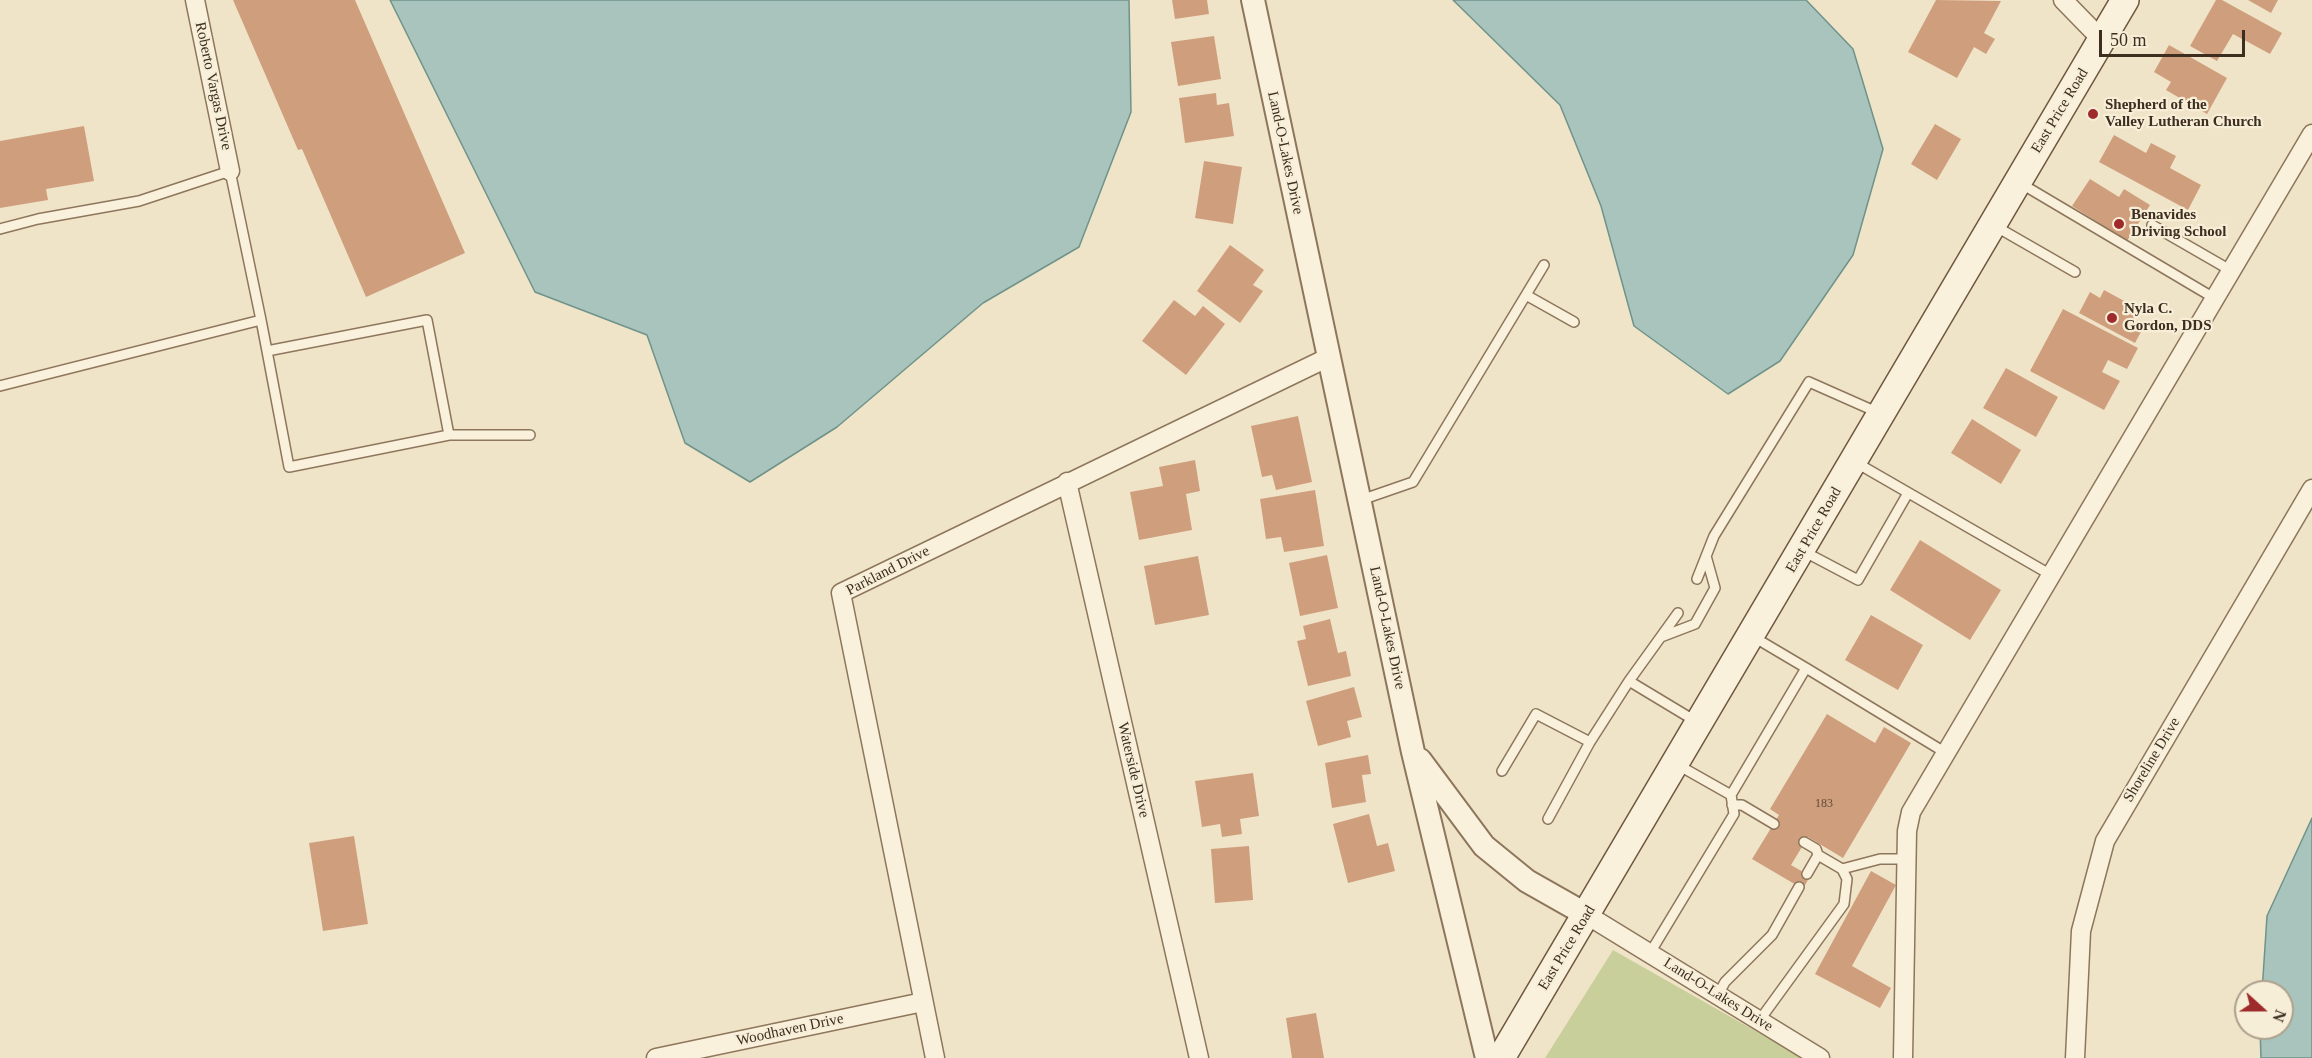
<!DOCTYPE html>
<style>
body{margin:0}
#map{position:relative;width:2312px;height:1058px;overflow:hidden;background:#f0e4c8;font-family:"Times New Roman",serif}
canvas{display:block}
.north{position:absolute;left:2234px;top:980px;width:60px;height:60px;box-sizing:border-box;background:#f7eed8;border:2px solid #ada18e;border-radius:50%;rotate:111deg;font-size:16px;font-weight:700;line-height:24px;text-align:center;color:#3d2e20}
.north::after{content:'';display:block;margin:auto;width:21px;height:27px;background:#9e2a2b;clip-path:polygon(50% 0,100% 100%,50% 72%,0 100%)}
.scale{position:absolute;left:2099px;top:30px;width:146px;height:27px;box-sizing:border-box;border:3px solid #3d2e20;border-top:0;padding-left:8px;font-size:18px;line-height:21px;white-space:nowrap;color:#3d2e20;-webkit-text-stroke:4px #f7eed8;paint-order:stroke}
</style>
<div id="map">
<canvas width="2312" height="1058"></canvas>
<div class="north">N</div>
<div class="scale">50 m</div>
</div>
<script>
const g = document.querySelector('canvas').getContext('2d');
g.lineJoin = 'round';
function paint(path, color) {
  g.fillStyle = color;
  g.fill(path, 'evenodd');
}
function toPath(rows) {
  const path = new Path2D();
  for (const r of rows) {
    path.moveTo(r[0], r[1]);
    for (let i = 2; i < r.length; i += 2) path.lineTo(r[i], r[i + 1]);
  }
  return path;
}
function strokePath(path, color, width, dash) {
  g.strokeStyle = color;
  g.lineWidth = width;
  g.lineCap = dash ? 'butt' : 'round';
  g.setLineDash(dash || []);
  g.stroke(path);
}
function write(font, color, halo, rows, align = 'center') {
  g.font = font + ' "Times New Roman",serif';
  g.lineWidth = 4.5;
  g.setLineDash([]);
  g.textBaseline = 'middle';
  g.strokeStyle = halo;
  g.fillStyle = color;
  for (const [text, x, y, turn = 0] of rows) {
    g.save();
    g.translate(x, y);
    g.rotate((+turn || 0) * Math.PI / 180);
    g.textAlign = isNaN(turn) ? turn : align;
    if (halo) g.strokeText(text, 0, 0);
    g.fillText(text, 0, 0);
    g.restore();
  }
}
const green = toPath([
 [1613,950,1803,1058,1545,1058]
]);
const water = toPath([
 [390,0,1129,0,1131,112,1079,247,983,303,837,427,750,482,685,443,647,335,535,292,390,0],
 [1453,0,1806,0,1853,49,1883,149,1853,255,1780,361,1728,394,1634,326,1601,206,1560,105,1453,0],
 [2312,818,2312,1058,2261,1058,2260,1028,2282,1028,2282,992,2262,992,2267,916,2312,818]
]);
const building = toPath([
 [233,0,355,0,465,253,366,297,302,149,298,150],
 [1172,0,1207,0,1209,14,1175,19],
 [1936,0,2001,1,1984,33,1995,39,1986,54,1974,47,1957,78,1908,52],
 [2216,0,2222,0,2282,33,2270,54,2233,34,2217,61,2190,46],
 [2248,0,2278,0,2271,13],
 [1214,36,1221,79,1178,86,1171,42],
 [2169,45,2227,78,2207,114,2166,90,2171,82,2154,72],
 [1216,93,1217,105,1229,103,1234,136,1185,143,1179,98],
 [1935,124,1961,139,1937,180,1911,164],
 [84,126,94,181,46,189,48,200,0,208,0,141],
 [2114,135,2146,153,2151,143,2176,156,2170,168,2201,185,2188,210,2099,162],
 [1204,161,1242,167,1233,224,1195,218],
 [2090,179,2119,197,2124,189,2150,205,2127,241,2072,206],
 [1230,245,1264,270,1253,285,1263,291,1240,323,1197,291],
 [2104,290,2139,309,2131,324,2142,330,2135,343,2079,313,2090,292,2100,298],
 [1174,300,1195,316,1203,306,1225,324,1186,375,1142,341],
 [2063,309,2138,348,2127,369,2108,360,2102,372,2120,381,2104,410,2030,371],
 [2006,368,2058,397,2036,437,1983,408],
 [1298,416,1312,482,1276,490,1272,475,1262,477,1251,426],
 [1972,419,2021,450,2001,484,1951,453],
 [1195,460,1200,491,1186,494,1192,530,1139,540,1130,492,1163,486,1159,467],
 [1315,490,1324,546,1284,552,1281,537,1266,539,1260,499],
 [1920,540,2001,590,1970,640,1890,590],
 [1327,555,1338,608,1300,616,1289,563],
 [1198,556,1209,615,1155,625,1144,566],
 [1871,615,1923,645,1898,690,1845,660],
 [1330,619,1338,653,1346,651,1351,676,1308,686,1297,641,1306,639,1303,626],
 [1354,687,1362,717,1347,721,1351,737,1318,746,1306,701],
 [1827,714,1875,743,1884,727,1911,743,1843,858,1808,837,1791,865,1810,876,1803,889,1752,859,1779,815,1770,809],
 [1368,755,1371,774,1362,775,1366,802,1332,808,1325,763],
 [1253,773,1259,816,1240,819,1242,834,1222,837,1220,824,1202,827,1195,781],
 [1369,814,1377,846,1388,843,1395,871,1348,883,1333,824],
 [354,836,368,924,323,931,309,843],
 [1249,846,1253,900,1215,903,1211,849],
 [1871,871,1896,885,1852,966,1891,988,1880,1008,1815,974],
 [1316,1013,1324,1058,1292,1058,1286,1018]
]);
const service = toPath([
 [2020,183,2214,298],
 [2152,225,2230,270],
 [1995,226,2075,272],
 [0,229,38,219,139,201,230,171,261,320,0,386],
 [1526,295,1574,322],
 [261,320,267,351,289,467,449,435,427,320,267,351],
 [449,435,530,435],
 [1855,462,2051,575],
 [1361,500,1413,482,1544,265],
 [1803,551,1858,580,1908,493],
 [1697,579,1714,536,1809,382,1879,413],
 [1678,613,1629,681,1697,722],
 [1661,637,1695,624,1715,588,1706,556],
 [1806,668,1946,753],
 [1590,742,1629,681],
 [1678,765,1731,795,1806,668,1752,636],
 [1502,771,1536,714,1590,742,1548,819],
 [1732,805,1742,805,1774,824],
 [1804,842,1816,849,1818,855],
 [1842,869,1880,859,1906,859],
 [1650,953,1734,814,1731,795],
 [1718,995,1725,982,1772,935,1799,887],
 [1759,1021,1844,904,1847,879,1842,869,1818,855,1807,874]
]);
const minor = toPath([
 [195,0,230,171],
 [2063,0,2102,40],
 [1067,482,1199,1058],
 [1587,915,1820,1058],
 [656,1058,923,1002],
 [935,1058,841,593,1327,358],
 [1903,1058,1907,831,1911,812,2312,134],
 [2075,1058,2081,931,2105,841,2312,489]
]);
const tertiary = toPath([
 [1253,0,1413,752,1487,1058],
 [1420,760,1484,846,1527,881,1587,915]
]);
const secondary = toPath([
 [1501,1058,2125,0]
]);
const markers = [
 [2093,114,6,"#9e2a2b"],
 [2119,224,6,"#9e2a2b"],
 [2112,318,6,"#9e2a2b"]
];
const numberNames = [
 ["183",1824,804]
];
const streetNames = [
 ["Roberto Vargas Drive",213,86,78],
 ["East Price Road",2060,111,-59],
 ["Land-O-Lakes Drive",1285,153,78],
 ["East Price Road",1814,530,-60],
 ["Parkland Drive",888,571,-27],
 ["Land-O-Lakes Drive",1387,628,78],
 ["Shoreline Drive",2152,760,-59],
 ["Waterside Drive",1133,770,77],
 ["East Price Road",1567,948,-59],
 ["Land-O-Lakes Drive",1718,995,32],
 ["Woodhaven Drive",790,1030,-12]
];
const poiNames = [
 ["Shepherd of the",2105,105],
 ["Valley Lutheran Church",2105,122],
 ["Benavides",2131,215],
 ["Driving School",2131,232],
 ["Nyla C.",2124,309],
 ["Gordon, DDS",2124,326]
];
paint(green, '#c9cf9b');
paint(water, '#a9c4bc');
strokePath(water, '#6f938a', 1.5);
paint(building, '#cf9f7d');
strokePath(service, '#8d765c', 12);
strokePath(minor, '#8d765c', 21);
strokePath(tertiary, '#8d765c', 26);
strokePath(secondary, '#6f573f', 30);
strokePath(service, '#faf1dc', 9);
strokePath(minor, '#faf1dc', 18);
strokePath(tertiary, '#faf1dc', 22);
strokePath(secondary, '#faf1dc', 27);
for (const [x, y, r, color] of markers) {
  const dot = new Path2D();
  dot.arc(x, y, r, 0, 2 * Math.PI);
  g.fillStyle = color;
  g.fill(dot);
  strokePath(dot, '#f7eed8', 2);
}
write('12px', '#624a37', null, numberNames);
write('15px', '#3d2e20', '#f7eed8', streetNames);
write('bold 15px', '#3d2e20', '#f7eed8', poiNames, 'left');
</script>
